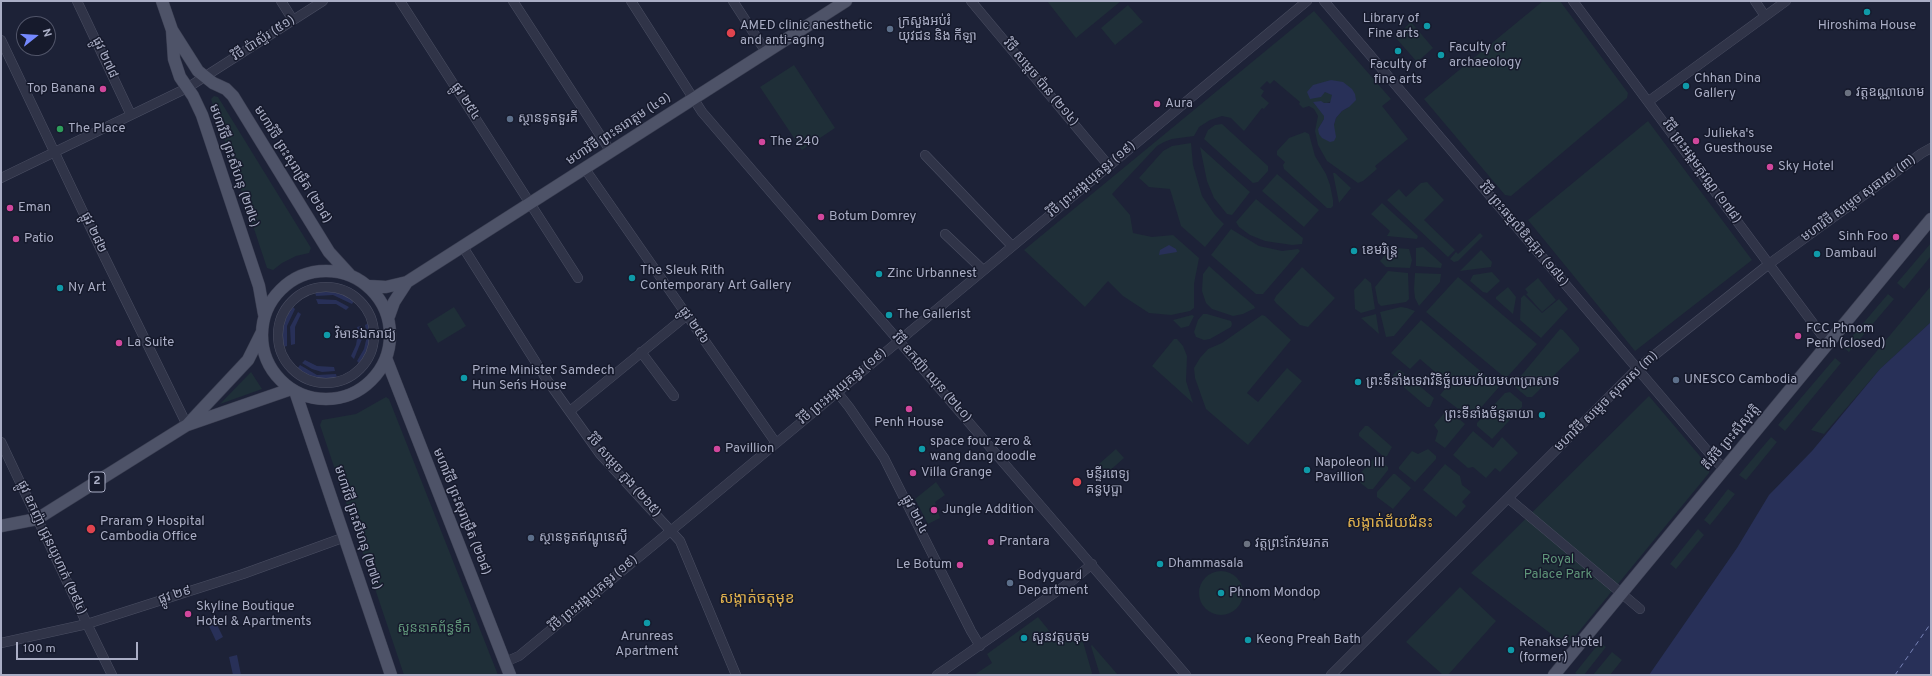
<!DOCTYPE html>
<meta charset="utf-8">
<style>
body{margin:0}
#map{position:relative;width:1932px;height:676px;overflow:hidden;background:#1d2237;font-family:Overpass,sans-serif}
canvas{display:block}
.frame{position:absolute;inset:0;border:2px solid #aaaec5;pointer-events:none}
.north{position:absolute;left:16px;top:16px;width:40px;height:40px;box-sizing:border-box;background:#161a2c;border:1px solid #515569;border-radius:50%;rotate:73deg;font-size:11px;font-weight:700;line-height:16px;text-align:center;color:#aaaec5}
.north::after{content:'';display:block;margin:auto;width:14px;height:18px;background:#7589ff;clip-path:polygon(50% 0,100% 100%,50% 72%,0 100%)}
.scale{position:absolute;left:16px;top:642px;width:122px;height:18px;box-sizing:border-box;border:2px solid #aaaec5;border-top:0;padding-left:5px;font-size:12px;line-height:14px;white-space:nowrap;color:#aaaec5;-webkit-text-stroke:3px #161a2c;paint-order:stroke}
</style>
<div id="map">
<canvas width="1932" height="676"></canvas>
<div class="frame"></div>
<div class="north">N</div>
<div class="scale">100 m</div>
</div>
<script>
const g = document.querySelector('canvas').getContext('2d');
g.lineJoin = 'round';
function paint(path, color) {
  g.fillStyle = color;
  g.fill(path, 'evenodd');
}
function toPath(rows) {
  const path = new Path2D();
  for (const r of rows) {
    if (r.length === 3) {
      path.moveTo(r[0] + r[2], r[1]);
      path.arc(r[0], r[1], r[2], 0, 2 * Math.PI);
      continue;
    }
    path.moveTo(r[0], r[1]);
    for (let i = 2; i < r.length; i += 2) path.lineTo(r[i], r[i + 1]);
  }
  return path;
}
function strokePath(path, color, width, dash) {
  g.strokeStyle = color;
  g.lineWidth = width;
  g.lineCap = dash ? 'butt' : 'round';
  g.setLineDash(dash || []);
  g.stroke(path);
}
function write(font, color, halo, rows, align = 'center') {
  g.font = font + ' Overpass,"Noto Sans Khmer",sans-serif';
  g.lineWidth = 3;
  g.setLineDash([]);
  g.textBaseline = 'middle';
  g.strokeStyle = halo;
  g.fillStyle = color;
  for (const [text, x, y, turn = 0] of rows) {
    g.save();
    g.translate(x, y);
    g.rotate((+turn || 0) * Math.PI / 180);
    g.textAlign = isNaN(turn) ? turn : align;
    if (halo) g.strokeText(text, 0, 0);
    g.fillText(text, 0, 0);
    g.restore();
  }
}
const green = toPath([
 [1047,1,1121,1,1076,38],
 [1543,1,1560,1,1628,93,1627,98,1511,196,1505,195,1424,99],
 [1128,5,1143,22,1115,45,1101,28],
 [1314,11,1391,99,1382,106,1408,139,1375,166,1377,169,1363,181,1358,183,1327,161,1318,145,1315,131,1318,116,1314,109,1309,106,1303,108,1299,104,1300,102,1274,80,1270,84,1267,81,1260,88,1264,91,1261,96,1269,103,1264,109,1262,108,1244,131,1231,118,1222,116,1210,120,1199,127,1194,136,1172,139,1164,142,1157,146,1112,194,1130,215,1133,233,1152,237,1173,235,1199,258,1194,284,1194,308,1190,311,1171,315,1149,313,1123,296,1108,281,1085,307,1024,250],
 [1331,80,1349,107,1342,111,1336,118,1334,125,1318,129,1324,119,1324,115,1313,102,1327,103,1332,101,1332,95,1329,92,1325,92,1321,95],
 [1411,22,1433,48,1417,62,1395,37],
 [794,65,835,128,802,150,760,87],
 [214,96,218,97,311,248,309,253,296,256,282,263,273,270,267,268,211,99],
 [1648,121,1752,260,1635,351,1528,220],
 [1222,124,1268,166,1268,171,1258,182,1253,183,1204,139,1208,130,1215,125],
 [1305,132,1309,134,1315,156,1326,174,1330,185,1333,200,1333,206,1331,208,1327,208,1284,169,1283,165,1285,162,1277,155,1277,151,1289,138],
 [1191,143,1193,165,1202,196,1215,215,1224,224,1205,247,1181,226,1170,189,1149,187,1139,178,1163,151,1172,146],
 [1200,147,1250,192,1232,215,1227,214,1214,198,1207,181],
 [1333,173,1335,173,1351,188,1339,203],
 [1277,174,1319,210,1304,227,1262,191],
 [1427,182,1444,200,1424,220,1455,250,1448,257,1387,200,1399,189,1406,197,1421,183],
 [1256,199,1303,238,1302,244,1292,245,1265,241,1250,235,1239,227,1236,222],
 [1382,203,1418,236,1417,239,1387,236,1390,231,1371,214],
 [1231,229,1259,246,1282,251,1298,249,1300,251,1263,294,1256,294,1211,255],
 [1480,233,1483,236,1458,261,1454,262,1450,259,1456,252,1458,254],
 [1931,243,1931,256,1904,289,1897,283],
 [1423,247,1442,264,1441,268,1416,266,1416,248],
 [1396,248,1409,249,1412,260,1410,268,1386,267,1380,261,1389,250],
 [1481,250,1492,262,1491,267,1460,271],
 [1209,266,1254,306,1255,308,1243,314,1233,316,1212,309,1206,303,1202,291,1203,274],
 [1302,267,1335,298,1308,327,1300,325,1276,303,1274,300,1276,296],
 [1388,271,1408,273,1409,299,1406,302,1381,306,1378,303,1375,287],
 [1492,272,1500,281,1487,293,1483,292,1470,281,1473,275],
 [1415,273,1441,274,1440,282,1419,306,1415,298,1414,289],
 [1458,277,1537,344,1508,376,1503,376,1426,312],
 [1365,278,1371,283,1375,309,1361,313,1355,309,1354,290],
 [1538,278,1556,300,1542,312,1526,294,1528,293,1525,289],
 [1931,286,1931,322,1880,369,1824,434,1811,430],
 [1508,287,1516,297,1513,314,1496,299,1496,297],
 [1888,294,1894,299,1849,352,1843,347],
 [1524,295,1542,313,1559,299,1568,309,1541,338,1520,320,1521,298],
 [454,307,466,326,438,343,427,324],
 [1401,307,1407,308,1415,311,1394,336,1386,337,1380,312],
 [1203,314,1207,314,1231,321,1232,324,1231,327,1210,339,1204,340,1196,337,1194,332,1198,320],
 [1376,314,1379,334,1361,318],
 [1192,315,1194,316,1189,326,1181,328,1173,320],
 [1262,315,1265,316,1291,340,1247,393,1258,402,1287,368,1302,381,1248,445,1206,409,1195,378,1194,368,1200,358,1208,349,1222,343],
 [1421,320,1499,387,1471,419,1440,395,1449,384,1420,359,1410,369,1391,353],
 [1560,329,1563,330,1579,348,1579,351,1532,397,1527,397,1515,387,1515,383],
 [1174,339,1177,339,1183,346,1187,356,1186,381,1193,403,1152,366],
 [1835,358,1841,363,1785,431,1778,425],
 [1398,370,1400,370,1434,398,1430,407,1427,407,1393,378,1393,375],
 [251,372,262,389,220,404],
 [1510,392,1522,402,1522,407,1492,439,1477,426,1477,423,1505,393],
 [1649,396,1710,468,1709,473,1567,646,1471,573],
 [386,397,389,399,498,675,404,675,320,425,322,420,356,414],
 [1447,410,1449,410,1465,424,1445,448,1435,441,1438,431,1434,425],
 [1365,426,1368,426,1392,447,1387,456,1384,457,1359,436,1359,433],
 [1473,431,1493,448,1502,437,1518,453,1500,472,1495,468,1486,478,1473,467,1468,468,1453,455],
 [1771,437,1777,442,1746,480,1739,475],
 [1116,449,1124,458,1107,473,1099,464],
 [1428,449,1436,456,1436,459,1415,482,1399,469,1399,467,1412,451,1418,454],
 [1375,457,1388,467,1388,470,1373,489,1368,489,1358,481,1357,477],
 [1445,464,1460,476,1462,485,1471,492,1462,502,1466,506,1456,517,1423,490],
 [1393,474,1395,474,1411,488,1393,509,1377,497,1377,492],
 [936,482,945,495,935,502,940,518,928,524,915,499],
 [1728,489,1735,494,1710,525,1704,520],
 [1698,529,1704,535,1676,569,1670,564],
 [1221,593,22],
 [1460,587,1496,621,1448,675,1443,675,1406,642],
 [1038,617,1060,644,1077,630,1081,635,1092,673,1091,675,974,675,992,663,987,654],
 [1600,642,1606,647,1584,675,1578,675,1575,673],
 [1092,645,1118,675,1100,675,1091,646],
 [1612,652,1622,660,1610,675,1593,675]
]);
const water = toPath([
 [1331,80,1343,82,1352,89,1355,94,1356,100,1349,107,1342,111,1336,118,1334,125,1336,137,1334,141,1330,142,1322,138,1319,134,1318,129,1324,119,1324,116,1313,102,1321,101,1324,103,1330,103,1332,95,1325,92,1321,97,1310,99,1307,92,1313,85],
 [1169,245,1176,249,1177,252,1159,255,1160,250],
 [331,291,342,293,354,301,352,304,333,295,316,296,315,292],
 [316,299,336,300,349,307,346,310,336,304,318,304],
 [292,306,295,309,287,326,287,346,283,347,281,332,283,324],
 [298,312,301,314,295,327,295,344,291,345,290,327],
 [1931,322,1931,675,1649,675,1737,548,1769,495,1812,451,1880,369],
 [369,323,371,332,371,344,367,355,360,364,357,361,364,349,367,336,365,325],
 [361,326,362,339,354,359,351,356,356,345,358,333,357,327],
 [305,360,317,366,334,367,335,371,322,372,312,369,302,363],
 [300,365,317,375,336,374,337,378,322,380,310,377,297,369],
 [215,621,223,637,216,641,208,624],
 [237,655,241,675,233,675,229,657]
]);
const ferry = toPath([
 [1895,675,1931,623]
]);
const minor = toPath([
 [77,1,131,115],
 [281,1,293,20],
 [400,1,578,278],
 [513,1,611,152],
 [631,1,702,112,1186,675],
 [733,1,766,52],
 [971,1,1109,166],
 [1324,1,1716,461,1724,469],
 [1573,1,1821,334,1830,342],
 [1755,1,1765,16],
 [1,40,104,256,187,425],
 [1649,101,1786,1],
 [925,155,1012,246],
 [585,169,776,443],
 [1,178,187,88,323,1],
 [945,234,983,270],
 [463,247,547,380,600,454,680,541,736,675],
 [326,335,48],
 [641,352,674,396],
 [837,392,849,407,884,458,971,631,980,646],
 [570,411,686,316],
 [1,442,87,624,112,675],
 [1508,498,1640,609],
 [1,643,87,624,243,574,345,537],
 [505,662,519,656,702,505,1307,1],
 [937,675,1073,580,1092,564],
 [1331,675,1637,369,1769,264,1922,153,1931,148]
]);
const major = toPath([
 [162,1,172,30,174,59,180,77,193,96,202,115,259,286,264,314],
 [172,30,198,71,213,83,226,89,233,96,329,252,350,275],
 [326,335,64],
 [369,286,386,287,407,282,846,1],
 [389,316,394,302,407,282],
 [386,358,510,675],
 [295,391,391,675],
 [188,424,248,360,262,332],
 [1,526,37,519,187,425,291,389],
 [1554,675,1931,219]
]);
const markers = [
 [1867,12,4,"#0f9aa8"],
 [1427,26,4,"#0f9aa8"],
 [890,29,4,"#5c6f8a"],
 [731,33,5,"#e0444e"],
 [1398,51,4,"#0f9aa8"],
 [1441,55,4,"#0f9aa8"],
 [1686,86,4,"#0f9aa8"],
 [103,89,4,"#d1479c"],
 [1848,93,4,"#6b7280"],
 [1157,104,4,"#d1479c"],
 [510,119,4,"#5c6f8a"],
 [60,129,4,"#2e9e5b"],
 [1696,141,4,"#d1479c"],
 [762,142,4,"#d1479c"],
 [1770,167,4,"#d1479c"],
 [10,208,4,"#d1479c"],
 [821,217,4,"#d1479c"],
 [1896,237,4,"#d1479c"],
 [16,239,4,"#d1479c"],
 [1354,251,4,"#0f9aa8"],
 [1817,254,4,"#0f9aa8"],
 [879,274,4,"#0f9aa8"],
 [632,278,4,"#0f9aa8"],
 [60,288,4,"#0f9aa8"],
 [889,315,4,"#0f9aa8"],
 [327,335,4,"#0f9aa8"],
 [1798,336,4,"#d1479c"],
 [119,343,4,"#d1479c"],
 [464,378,4,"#0f9aa8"],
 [1676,380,4,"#5c6f8a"],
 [1358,382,4,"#0f9aa8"],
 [909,409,4,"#d1479c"],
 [1542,415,4,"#0f9aa8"],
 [717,449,4,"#d1479c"],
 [922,449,4,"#0f9aa8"],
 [1307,470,4,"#0f9aa8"],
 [913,473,4,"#d1479c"],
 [1077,482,5,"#e0444e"],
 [934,510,4,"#d1479c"],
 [91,529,5,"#e0444e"],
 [531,538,4,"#5c6f8a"],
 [991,542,4,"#d1479c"],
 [1247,544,4,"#6b7280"],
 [1160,564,4,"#0f9aa8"],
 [960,565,4,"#d1479c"],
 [1010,583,4,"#5c6f8a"],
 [1221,593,4,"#0f9aa8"],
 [188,614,4,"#d1479c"],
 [647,623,4,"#0f9aa8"],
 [1024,638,4,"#0f9aa8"],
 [1248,640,4,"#0f9aa8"],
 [1511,650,4,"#0f9aa8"]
];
const shields = [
 [97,482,16]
];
const shieldNames = [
 ["2",97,482]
];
const poiNames = [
 ["Library of",1419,19,"right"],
 ["Fine arts",1419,34,"right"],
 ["ក្រសួងអប់រំ",898,22],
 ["យុវជន និង កីឡា",898,37],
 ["AMED clinic anesthetic",740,26],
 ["and anti-aging",740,41],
 ["Hiroshima House",1867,26,"center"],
 ["Faculty of",1449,48],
 ["archaeology",1449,63],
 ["Faculty of",1398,65,"center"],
 ["fine arts",1398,80,"center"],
 ["Chhan Dina",1694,79],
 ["Gallery",1694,94],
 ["Top Banana",95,89,"right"],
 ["វត្តឧណ្ណាលោម",1856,93],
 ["Aura",1165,104],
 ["ស្ថានទូតទួរគី",518,119],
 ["The Place",68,129],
 ["Julieka's",1704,134],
 ["Guesthouse",1704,149],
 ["The 240",770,142],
 ["Sky Hotel",1778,167],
 ["Eman",18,208],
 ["Botum Domrey",829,217],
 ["Sinh Foo",1888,237,"right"],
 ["Patio",24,239],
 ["ខេមរិន្រ្ត",1362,251],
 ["Dambaul",1825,254],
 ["The Sleuk Rith",640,271],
 ["Contemporary Art Gallery",640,286],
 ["Zinc Urbannest",887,274],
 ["Ny Art",68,288],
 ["The Gallerist",897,315],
 ["FCC Phnom",1806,329],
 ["Penh (closed)",1806,344],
 ["វិមានឯករាជ្យ",335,335],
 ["La Suite",127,343],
 ["Prime Minister Samdech",472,371],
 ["Hun Sen´s House",472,386],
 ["UNESCO Cambodia",1684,380],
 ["ព្រះទីនាំងទេវាវិនិច្ឆ័យមហ័យមហាប្រាសាទ",1366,382],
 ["ព្រះទីនាំងច័ន្ទឆាយា",1534,415,"right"],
 ["Penh House",909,423,"center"],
 ["space four zero &",930,442],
 ["wang dang doodle",930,457],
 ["Pavillion",725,449],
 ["Napoleon III",1315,463],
 ["Pavillion",1315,478],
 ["Villa Grange",921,473],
 ["មន្ទីរពេទ្យ",1086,475],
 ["គន្ធបុប្ផា",1086,490],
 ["Jungle Addition",942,510],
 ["Praram 9 Hospital",100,522],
 ["Cambodia Office",100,537],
 ["ស្ថានទូតឥណ្ឌូនេស៊ី",539,538],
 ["Prantara",999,542],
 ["វត្តព្រះកែវមរកត",1255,544],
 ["Dhammasala",1168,564],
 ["Le Botum",952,565,"right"],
 ["Bodyguard",1018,576],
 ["Department",1018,591],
 ["Phnom Mondop",1229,593],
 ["Skyline Boutique",196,607],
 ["Hotel & Apartments",196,622],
 ["Arunreas",647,637,"center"],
 ["Apartment",647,652,"center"],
 ["សួនវត្តបតុម",1032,638],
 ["Keong Preah Bath",1256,640],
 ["Renaksé Hotel",1519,643],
 ["(former)",1519,658]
];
const streetNames = [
 ["វិថី ប៉ាស្ទ័រ (៥១)",264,39,-33],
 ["ផ្លូវ ២៧៨",104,58,65],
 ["វិថី សម្តេច ប៉ាន (២១៤)",1040,83,50],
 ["ផ្លូវ ២៥៤",465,102,57],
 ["មហាវិថី ព្រះនរោត្តម (៤១)",619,130,-33],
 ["មហាវិថី ព្រះសុរាម្រឹត (២៦៨)",292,165,58],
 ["មហាវិថី ព្រះសីហនុ (២៧៤)",233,166,71],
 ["វិថី ព្រះអង្គមគ្គវណ្ណ (១៧៨)",1701,172,54],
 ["វិថី ព្រះអង្គយុគន្ធរ (១៩)",1092,180,-40],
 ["មហាវិថី សម្តេច សុធារស (៣)",1859,199,-36],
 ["ផ្លូវ ២៨២",93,233,65],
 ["វិថី ព្រះធម្មលិខិតអ៊ុក (១៨៤)",1523,235,50],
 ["ផ្លូវ ២៥៦",693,326,55],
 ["វិថី ឧកញ៉ា ឈុន (២៤០)",931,378,49],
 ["វិថី ព្រះអង្គយុគន្ធរ (១៩)",843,387,-40],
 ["មហាវិថី សម្តេច សុធារស (៣)",1607,402,-44],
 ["តីរវិថី ព្រះស៊ីសុវត្តិ",1732,438,-50],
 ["វិថី សម្តេច ភួង (២៦៥)",623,476,49],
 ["មហាវិថី ព្រះសុរាម្រឹត (២៦៨)",461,512,68],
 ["ផ្លូវ ២៤៤",914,515,63],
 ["មហាវិថី ព្រះសីហនុ (២៧៤)",357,528,72],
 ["ផ្លូវ ឧកញ៉ា ជ្រុនយូហាក់ (២៩៤)",51,548,65],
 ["វិថី ព្រះអង្គយុគន្ធរ (១៩)",594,594,-40],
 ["ផ្លូវ ២៩",175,596,-18]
];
const parkNames = [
 ["Royal",1558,560],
 ["Palace Park",1558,575],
 ["សួននាគព័ន្ធទឹក",434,629]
];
const quarterNames = [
 ["សង្កាត់ជ័យជំនះ",1390,524],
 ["សង្កាត់ចតុមុខ",757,600]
];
paint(green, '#1f2f38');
paint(water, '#283058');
strokePath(ferry, '#7782b6', 1, [5, 4]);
strokePath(minor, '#4b4f63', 10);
strokePath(major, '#3a3e51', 13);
strokePath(minor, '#303448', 9);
strokePath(major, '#4e5368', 12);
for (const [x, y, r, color] of markers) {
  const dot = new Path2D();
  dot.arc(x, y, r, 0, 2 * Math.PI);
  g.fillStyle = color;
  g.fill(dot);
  strokePath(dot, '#161a2c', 1.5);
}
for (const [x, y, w] of shields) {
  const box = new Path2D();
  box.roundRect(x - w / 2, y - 10, w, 20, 3);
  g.fillStyle = '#161a2c';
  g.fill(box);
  strokePath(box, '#aaaec5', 1);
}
write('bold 12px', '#aaaec5', null, shieldNames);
write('13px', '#aaaec5', '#161a2c', poiNames, 'left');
write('13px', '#aaaec5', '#161a2c', streetNames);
write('13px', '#60977a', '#161a2c', parkNames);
write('15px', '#ddaf4d', '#161a2c', quarterNames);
</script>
